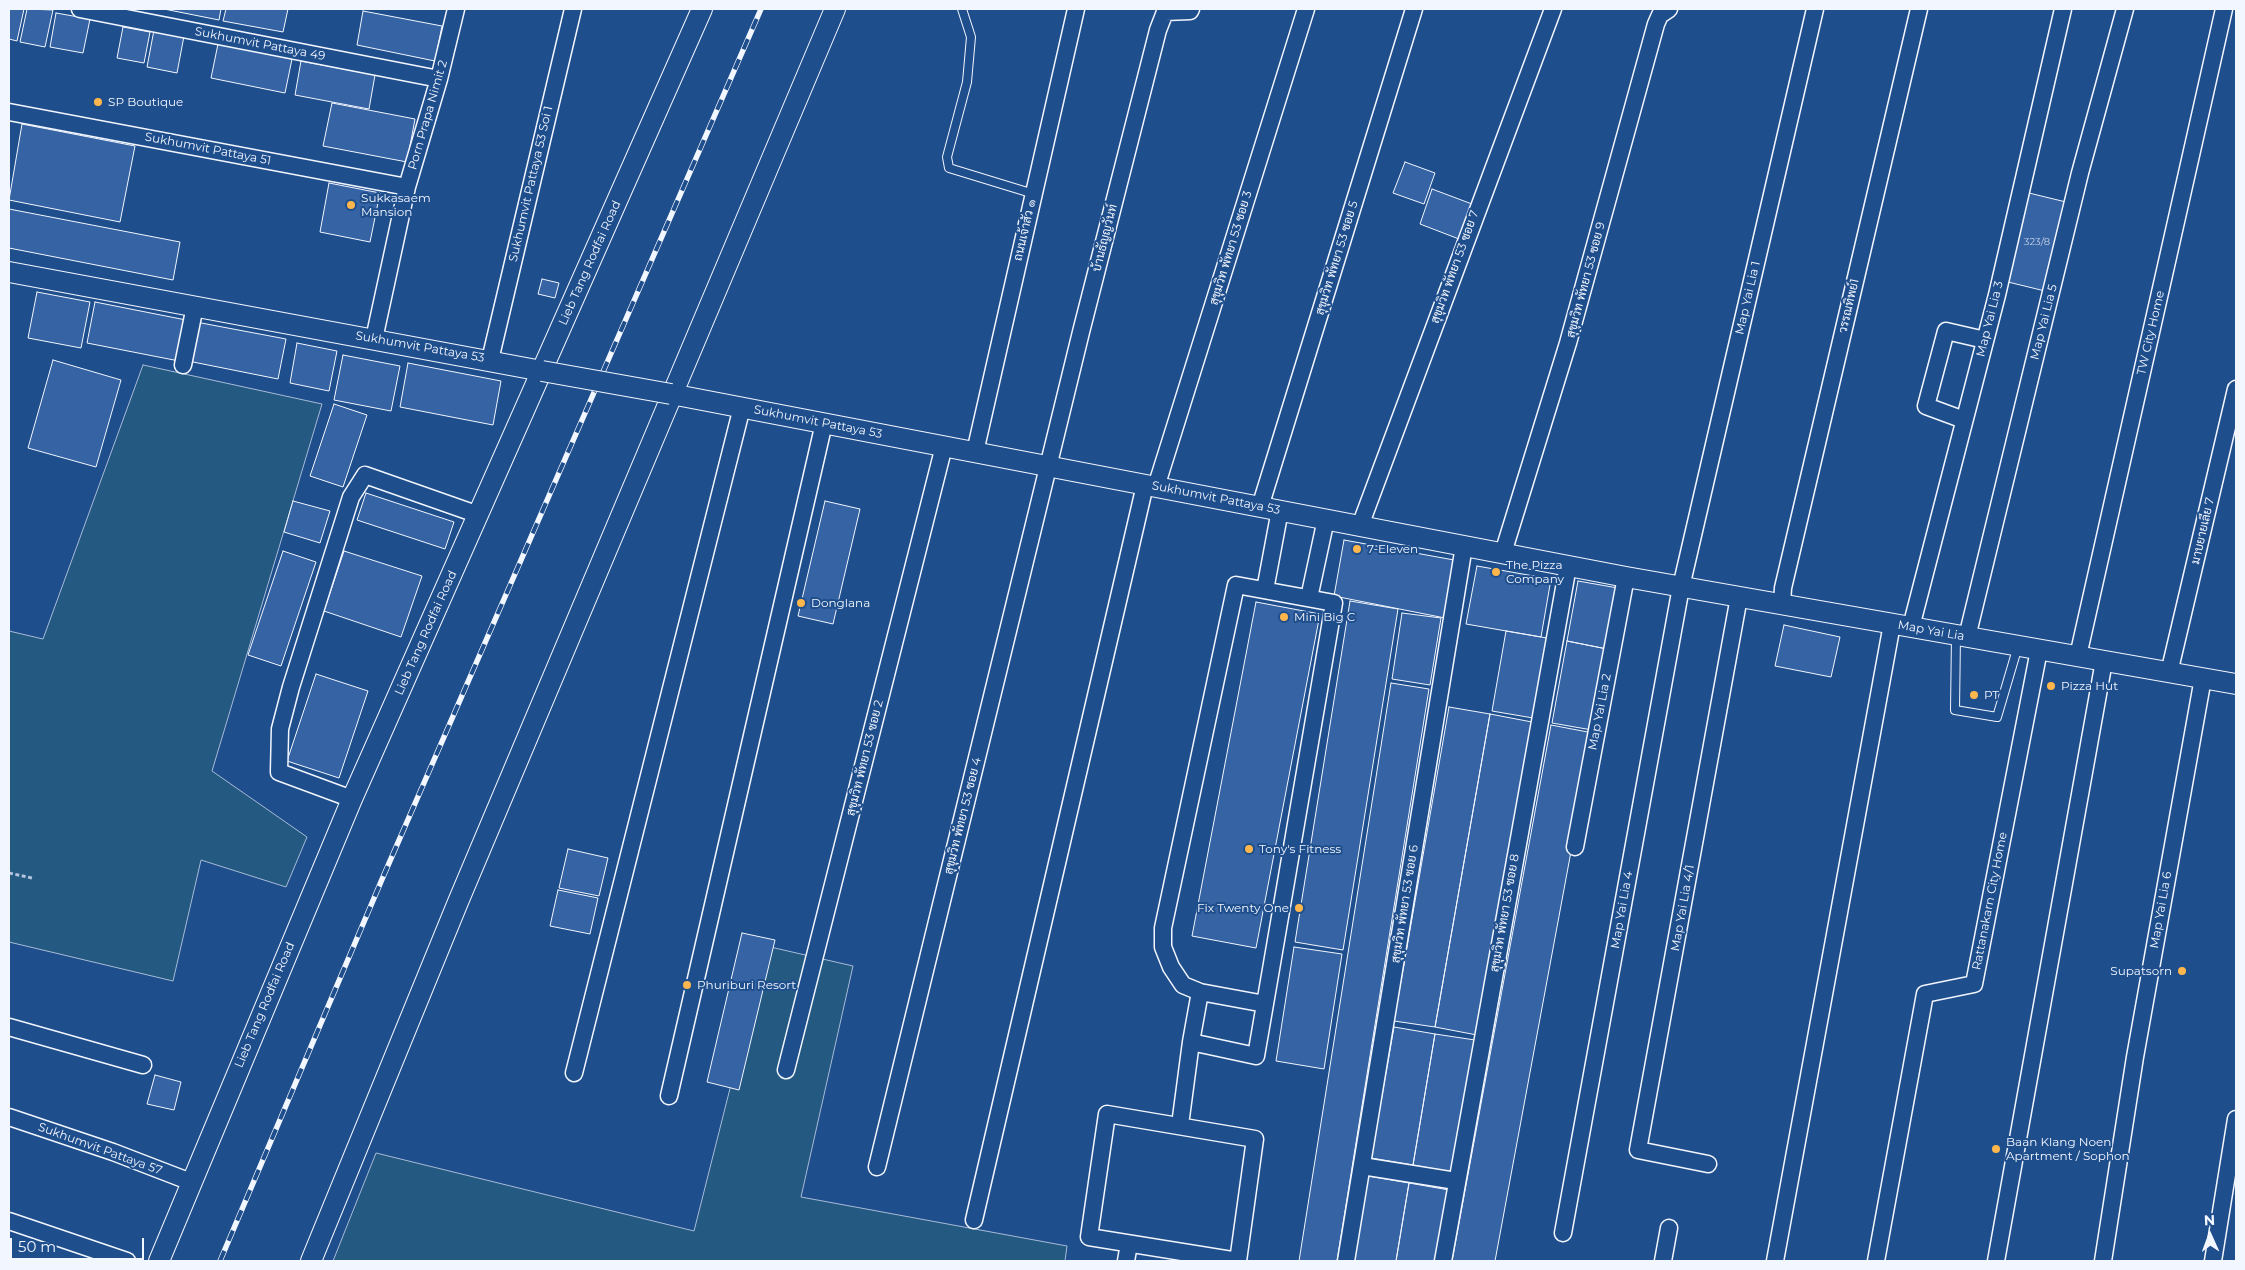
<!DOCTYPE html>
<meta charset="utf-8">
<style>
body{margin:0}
#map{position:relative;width:2245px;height:1270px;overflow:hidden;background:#1f4e8c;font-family:Montserrat,sans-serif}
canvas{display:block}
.frame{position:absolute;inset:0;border:10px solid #f2f6ff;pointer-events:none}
.north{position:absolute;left:2185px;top:1210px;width:50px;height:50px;-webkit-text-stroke:4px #1f4e8c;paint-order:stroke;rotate:358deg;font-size:14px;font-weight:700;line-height:20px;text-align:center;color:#f2f6ff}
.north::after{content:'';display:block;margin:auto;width:18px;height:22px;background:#f2f6ff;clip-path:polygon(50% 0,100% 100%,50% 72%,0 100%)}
.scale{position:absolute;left:10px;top:1238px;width:134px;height:22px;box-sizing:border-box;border:2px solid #f2f6ff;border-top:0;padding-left:6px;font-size:15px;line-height:18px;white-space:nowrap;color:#f2f6ff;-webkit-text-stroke:4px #1f4e8c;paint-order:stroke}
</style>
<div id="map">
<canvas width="2245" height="1270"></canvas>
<div class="frame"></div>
<div class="north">N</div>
<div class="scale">50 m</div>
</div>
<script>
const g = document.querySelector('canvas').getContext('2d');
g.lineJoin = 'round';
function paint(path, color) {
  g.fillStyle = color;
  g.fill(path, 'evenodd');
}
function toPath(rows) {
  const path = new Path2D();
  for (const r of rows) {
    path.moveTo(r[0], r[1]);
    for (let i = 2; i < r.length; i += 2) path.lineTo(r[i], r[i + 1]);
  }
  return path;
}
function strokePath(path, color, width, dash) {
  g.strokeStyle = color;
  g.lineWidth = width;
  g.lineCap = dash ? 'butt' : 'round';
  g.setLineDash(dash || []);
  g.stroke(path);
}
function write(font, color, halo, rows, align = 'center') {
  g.font = font + ' Montserrat,Sarabun,sans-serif';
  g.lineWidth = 4;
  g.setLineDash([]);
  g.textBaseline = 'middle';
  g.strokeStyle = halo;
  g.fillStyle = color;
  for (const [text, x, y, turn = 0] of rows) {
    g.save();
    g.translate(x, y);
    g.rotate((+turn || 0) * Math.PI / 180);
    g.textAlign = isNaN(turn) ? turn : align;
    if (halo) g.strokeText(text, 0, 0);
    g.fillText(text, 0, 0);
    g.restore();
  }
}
const green = toPath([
 [143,365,322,404,212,771,307,837,286,887,201,860,173,981,9,942,9,631,43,639,143,365],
 [766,946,853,966,801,1197,1067,1246,1065,1261,333,1261,376,1153,694,1231,766,946]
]);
const building = toPath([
 [9,9,24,9,17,41,9,39,9,9],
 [27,9,53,10,45,47,20,42,27,9],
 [164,9,221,9,219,20,164,9],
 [226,9,288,9,283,32,223,21,226,9],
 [363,11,442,26,435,61,357,45,363,11],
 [56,13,90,19,83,53,50,47,56,13],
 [123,27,150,32,144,63,117,58,123,27],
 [154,30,184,36,177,73,147,67,154,30],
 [218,44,292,59,285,93,211,78,218,44],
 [301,61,375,75,369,109,295,95,301,61],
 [332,103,415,119,407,162,323,146,332,103],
 [22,124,135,146,120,222,9,200,22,124],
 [1405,162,1435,173,1424,204,1393,193,1405,162],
 [329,183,380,193,370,242,320,232,329,183],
 [1432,189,1472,204,1459,239,1420,224,1432,189],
 [2029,193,2066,202,2045,291,2008,282,2029,193],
 [9,209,180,242,173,280,9,248,9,209],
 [542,279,559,283,555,298,538,294,542,279],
 [37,292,90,302,81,348,28,338,37,292],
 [95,302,186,320,179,361,87,343,95,302],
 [196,322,286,339,278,379,188,361,196,322],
 [297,343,337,351,329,391,290,383,297,343],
 [343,355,400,366,391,411,334,400,343,355],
 [53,360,121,380,96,467,28,448,53,360],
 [408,363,501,381,493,425,400,407,408,363],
 [334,404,367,415,343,487,310,476,334,404],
 [366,493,454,522,445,549,357,520,366,493],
 [293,501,330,511,320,543,284,532,293,501],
 [825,501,860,509,833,624,798,616,825,501],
 [1344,540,1454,560,1445,618,1334,596,1344,540],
 [283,551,316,562,281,666,248,655,283,551],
 [344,551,422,576,401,637,324,611,344,551],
 [1477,566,1551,579,1541,637,1466,624,1477,566],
 [1578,581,1618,588,1607,649,1567,641,1578,581],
 [1350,601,1398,609,1343,950,1295,942,1350,601],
 [1256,602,1320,614,1256,948,1192,936,1256,602],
 [1402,613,1441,618,1430,685,1392,679,1402,613],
 [1784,625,1840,637,1831,677,1775,666,1784,625],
 [1506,631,1547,638,1533,718,1492,711,1506,631],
 [1567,641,1607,649,1592,730,1552,723,1567,641],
 [316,674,368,691,339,778,287,761,316,674],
 [1391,683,1429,689,1337,1261,1299,1261,1391,683],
 [1449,707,1490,714,1435,1027,1394,1021,1449,707],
 [1490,714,1532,722,1477,1035,1435,1027,1490,714],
 [1551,725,1593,733,1495,1261,1452,1261,1551,725],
 [568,849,608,858,599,896,559,888,568,849],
 [558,890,598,898,590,934,550,926,558,890],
 [742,933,775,940,739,1090,707,1082,742,933],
 [1294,947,1342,954,1324,1069,1276,1061,1294,947],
 [1394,1027,1435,1034,1413,1165,1371,1158,1394,1027],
 [1435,1034,1475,1040,1452,1172,1413,1165,1435,1034],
 [155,1075,181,1082,174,1110,147,1104,155,1075],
 [1368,1176,1409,1183,1396,1261,1354,1261,1368,1176],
 [1409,1183,1449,1190,1437,1261,1396,1261,1409,1183]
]);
const path = toPath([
 [9,873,32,878]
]);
const service = toPath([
 [962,9,971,37,967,82,947,157,949,168,1034,194],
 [1956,635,1955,710,1997,717,2018,646]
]);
const minor = toPath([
 [80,9,439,79],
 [1165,12,1190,11,1191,9],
 [9,112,407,187],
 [374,339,407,187,439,79,456,9],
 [490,360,573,9],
 [183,365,195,306],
 [1964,420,1926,406,1946,331,1985,340],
 [975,452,1076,9],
 [1156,487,1306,9],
 [1260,507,1414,9],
 [1360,526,1553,9],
 [1503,553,1568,343,1656,24,1660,15,1669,9],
 [1265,590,1280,510],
 [1309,598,1326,519],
 [1782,604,1783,588,1919,9],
 [1911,627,1997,295,2063,9],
 [1967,637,2080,173,2125,9],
 [2078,656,2224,9],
 [2169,673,2236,389],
 [352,799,279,772,280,729,291,687,351,497,365,475,479,515],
 [1575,847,1626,577],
 [1200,992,1191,1042,1256,1056,1265,1004,1334,603,1236,585,1163,928,1163,947,1171,967,1183,985,1200,992,1265,1004],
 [9,1027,143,1065],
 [786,1070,944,446],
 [574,1073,742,407],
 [669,1096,824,423],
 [9,1117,113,1152,191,1182],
 [1180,1125,1191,1042],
 [1708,1164,1638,1150,1739,597],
 [1362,1166,1456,1181],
 [877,1167,1081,332,1158,30,1165,12],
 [974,1220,1145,485],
 [9,1221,127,1261],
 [1563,1233,1681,587,1815,9],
 [1126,1261,1129,1244],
 [1238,1261,1255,1139,1107,1114,1089,1237,1238,1261],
 [1346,1261,1464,546],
 [1443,1261,1568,566],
 [1663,1261,1669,1228],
 [1775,1261,1892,624],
 [1876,1261,1925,994,1974,984,2039,650],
 [1996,1261,2104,661],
 [2103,1261,2135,1057,2203,678],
 [2213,1261,2236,1119]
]);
const tertiary = toPath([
 [9,272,542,371],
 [671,394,1626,577,2236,684],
 [159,1261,352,799,702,9],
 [311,1261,458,902,835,9]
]);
const rail = toPath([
 [220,1261,383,877,761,9]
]);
const tertiaryBridge = toPath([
 [542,371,671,394]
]);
const markers = [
 [98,102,5,"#ffb74d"],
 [351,205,5,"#ffb74d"],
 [1357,549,5,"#ffb74d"],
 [1496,572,5,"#ffb74d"],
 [801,603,5,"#ffb74d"],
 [1284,617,5,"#ffb74d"],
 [2051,686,5,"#ffb74d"],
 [1974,695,5,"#ffb74d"],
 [1249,849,5,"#ffb74d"],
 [1299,908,5,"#ffb74d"],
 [2182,971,5,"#ffb74d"],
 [687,985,5,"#ffb74d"],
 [1996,1149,5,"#ffb74d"]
];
const numberNames = [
 ["323/8",2037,242]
];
const streetNames = [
 ["Sukhumvit Pattaya 49",260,44,11],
 ["Porn Prapa Nimit 2",428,115,-74],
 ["Sukhumvit Pattaya 51",208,149,11],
 ["Sukhumvit Pattaya 53 Soi 1",531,184,-77],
 ["ถนนเจ้าสัว ๑",1025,230,-77],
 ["บ้านธัญญวันท์",1105,238,-76],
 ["สุขุมวิท พัทยา 53 ซอย 3",1231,248,-73],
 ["สุขุมวิท พัทยา 53 ซอย 5",1337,258,-73],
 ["Lieb Tang Rodfai Road",590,263,-66],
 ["สุขุมวิท พัทยา 53 ซอย 7",1455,267,-70],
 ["สุขุมวิท พัทยา 53 ซอย 9",1586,280,-75],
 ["Map Yai Lia 1",1748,298,-77],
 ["วรรณทิพย์1",1849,306,-77],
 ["Map Yai Lia 3",1990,319,-76],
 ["Map Yai Lia 5",2044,322,-76],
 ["TW City Home",2151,333,-77],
 ["Sukhumvit Pattaya 53",420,347,10],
 ["Sukhumvit Pattaya 53",818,422,11],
 ["Sukhumvit Pattaya 53",1216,498,11],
 ["มาบยายเลีย 7",2203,531,-77],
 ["Map Yai Lia",1931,631,10],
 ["Lieb Tang Rodfai Road",426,633,-66],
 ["Map Yai Lia 2",1600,712,-79],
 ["สุขุมวิท พัทยา 53 ซอย 2",865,758,-76],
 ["สุขุมวิท พัทยา 53 ซอย 4",963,816,-76],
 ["Rattanakarn City Home",1990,901,-79],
 ["สุขุมวิท พัทยา 53 ซอย 6",1405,904,-81],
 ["Map Yai Lia 4/1",1683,908,-80],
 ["Map Yai Lia 4",1622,910,-80],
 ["Map Yai Lia 6",2161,910,-80],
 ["สุขุมวิท พัทยา 53 ซอย 8",1505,913,-80],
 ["Lieb Tang Rodfai Road",265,1005,-67],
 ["Sukhumvit Pattaya 57",100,1149,20]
];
const poiNames = [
 ["SP Boutique",108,102],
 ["Sukkasaem",361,198],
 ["Mansion",361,212],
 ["7-Eleven",1367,549],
 ["The Pizza",1506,565],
 ["Company",1506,579],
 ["Donglana",811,603],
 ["Mini Big C",1294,617],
 ["Pizza Hut",2061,686],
 ["PT",1984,695],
 ["Tony's Fitness",1259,849],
 ["Fix Twenty One",1289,908,"right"],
 ["Supatsorn",2172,971,"right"],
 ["Phuriburi Resort",697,985],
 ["Baan Klang Noen",2006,1142],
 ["Apartment / Sophon",2006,1156]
];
paint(green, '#245a82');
strokePath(green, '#a8bbd7', 1);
paint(building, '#3563a3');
strokePath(building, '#f2f6ff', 1);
strokePath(service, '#f2f6ff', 10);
strokePath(minor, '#f2f6ff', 19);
strokePath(tertiary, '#f2f6ff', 22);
strokePath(path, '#b3c4dc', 3, [4, 2.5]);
strokePath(service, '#1f4e8c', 8);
strokePath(minor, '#1f4e8c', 16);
strokePath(tertiary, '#1f4e8c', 20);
strokePath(rail, '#f2f6ff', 5.5);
strokePath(rail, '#1f4e8c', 4, [11]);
strokePath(tertiaryBridge, '#f2f6ff', 22, []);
strokePath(tertiaryBridge, '#1f4e8c', 20);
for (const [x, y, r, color] of markers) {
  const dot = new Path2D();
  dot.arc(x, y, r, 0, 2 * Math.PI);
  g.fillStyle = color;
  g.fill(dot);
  strokePath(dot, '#1f4e8c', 2);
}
write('10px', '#c3d1e8', null, numberNames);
write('12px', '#f2f6ff', '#1f4e8c', streetNames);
write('12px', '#f2f6ff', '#1f4e8c', poiNames, 'left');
</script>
